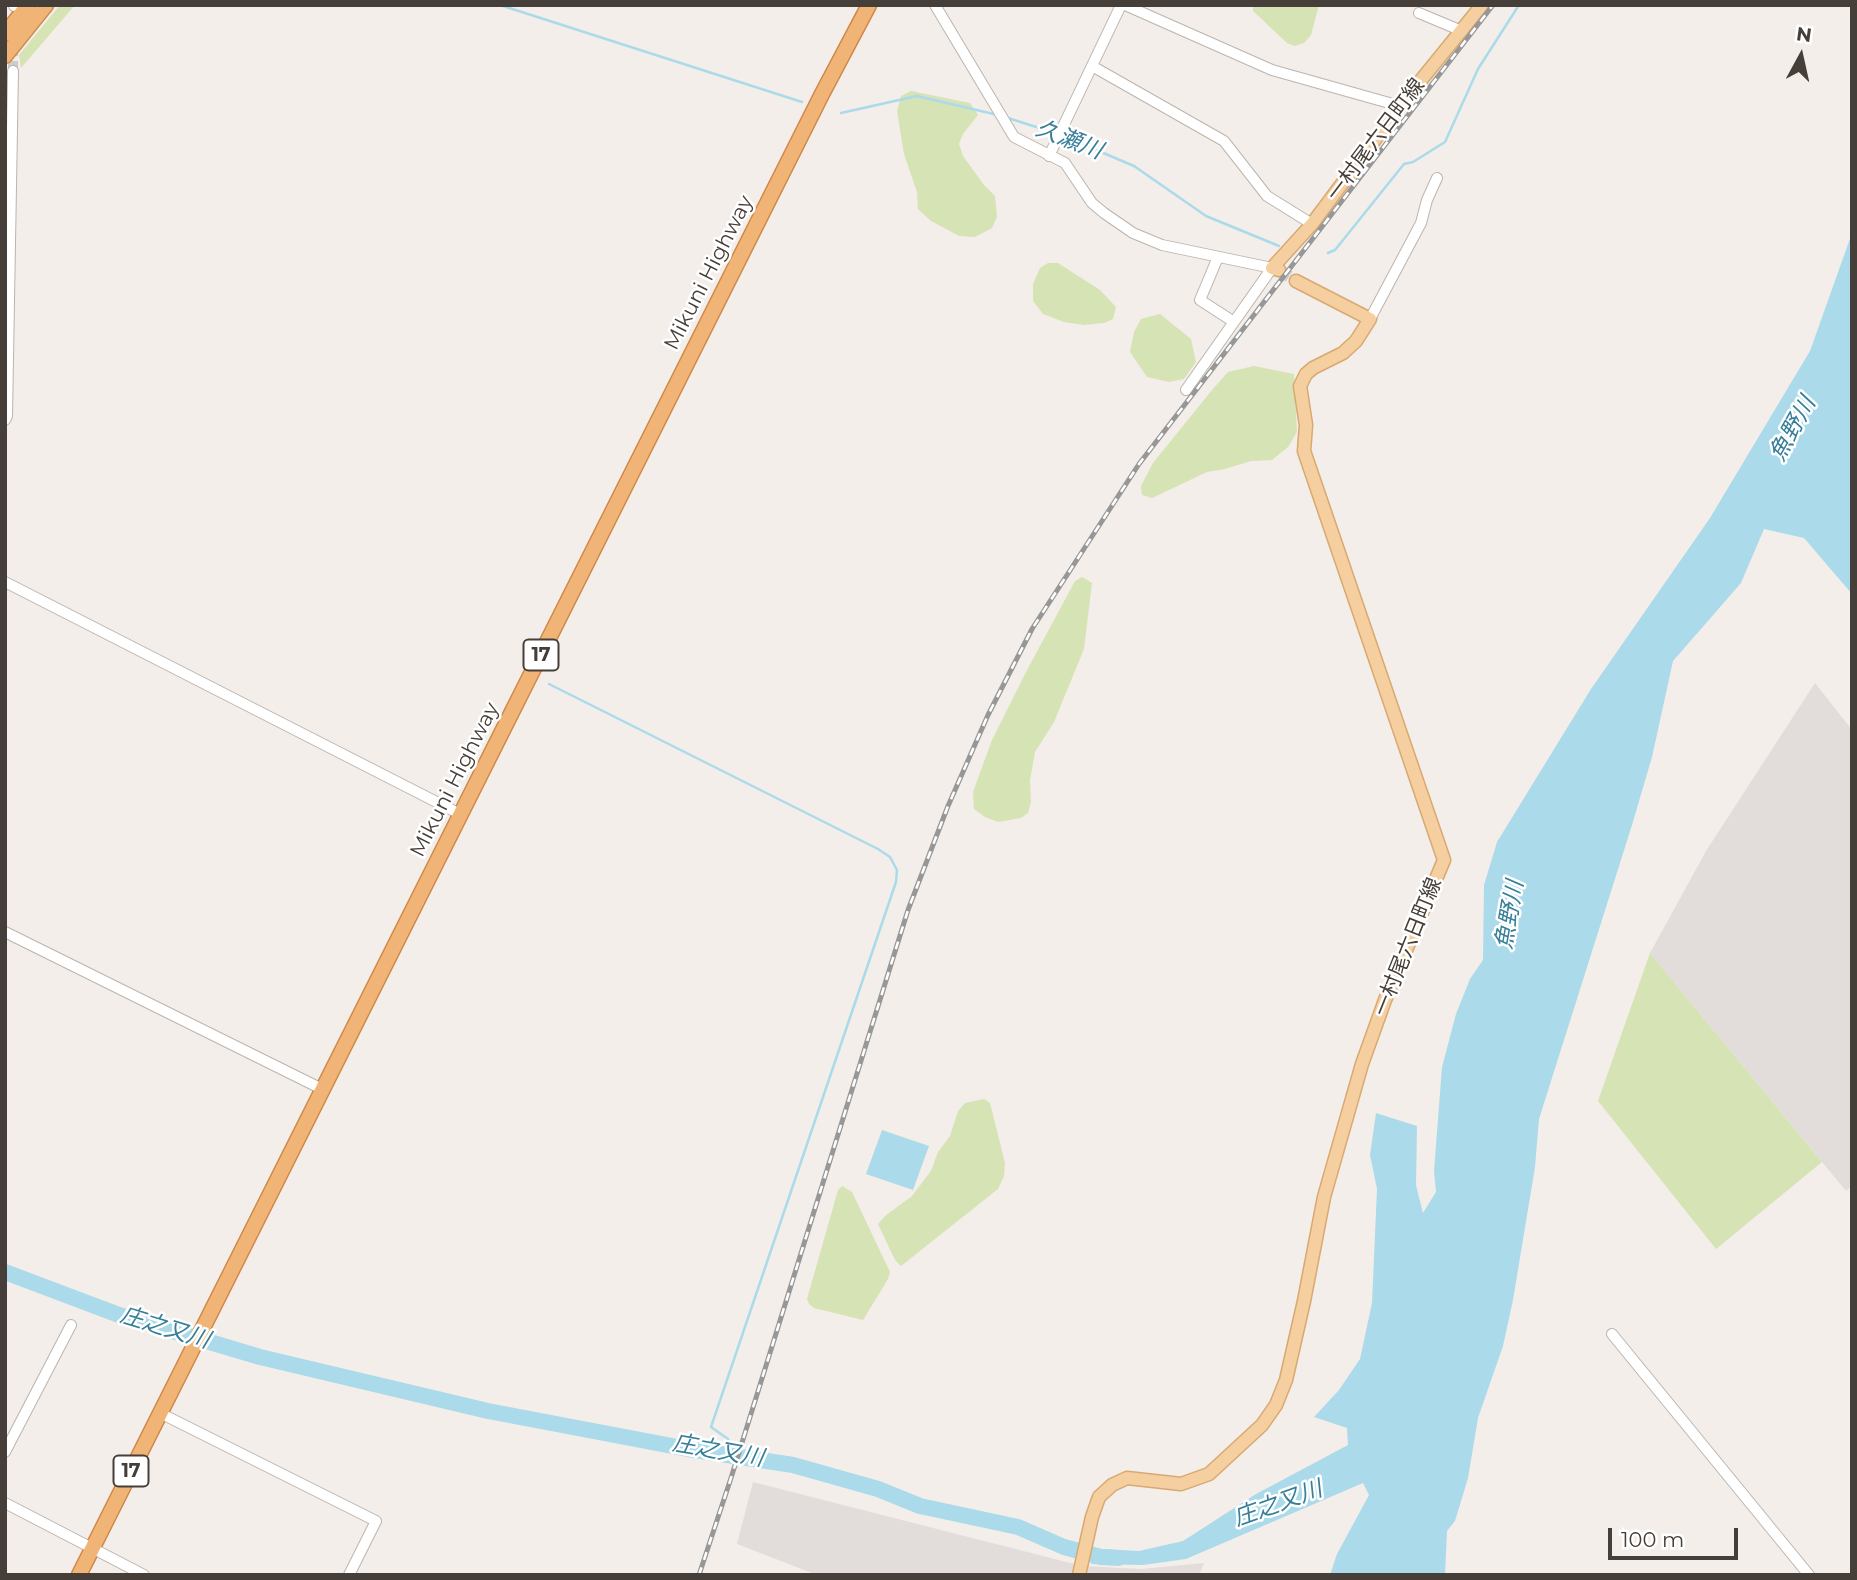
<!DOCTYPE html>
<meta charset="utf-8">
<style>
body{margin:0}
#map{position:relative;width:1857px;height:1580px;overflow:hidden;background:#f3eee9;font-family:Montserrat,sans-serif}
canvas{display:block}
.frame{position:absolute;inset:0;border:7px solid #463e38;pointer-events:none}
.north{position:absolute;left:1766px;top:21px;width:70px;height:70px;-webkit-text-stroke:5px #fff;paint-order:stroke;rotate:8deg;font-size:19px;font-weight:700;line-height:28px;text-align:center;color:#463e38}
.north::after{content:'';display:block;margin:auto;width:24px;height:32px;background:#463e38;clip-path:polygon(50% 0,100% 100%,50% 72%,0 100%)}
.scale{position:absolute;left:1608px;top:1528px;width:130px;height:32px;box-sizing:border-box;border:4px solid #463e38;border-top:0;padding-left:9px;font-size:21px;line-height:24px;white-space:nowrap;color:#463e38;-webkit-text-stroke:5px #fff;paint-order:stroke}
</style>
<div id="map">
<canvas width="1857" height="1580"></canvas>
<div class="frame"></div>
<div class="north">N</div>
<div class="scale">100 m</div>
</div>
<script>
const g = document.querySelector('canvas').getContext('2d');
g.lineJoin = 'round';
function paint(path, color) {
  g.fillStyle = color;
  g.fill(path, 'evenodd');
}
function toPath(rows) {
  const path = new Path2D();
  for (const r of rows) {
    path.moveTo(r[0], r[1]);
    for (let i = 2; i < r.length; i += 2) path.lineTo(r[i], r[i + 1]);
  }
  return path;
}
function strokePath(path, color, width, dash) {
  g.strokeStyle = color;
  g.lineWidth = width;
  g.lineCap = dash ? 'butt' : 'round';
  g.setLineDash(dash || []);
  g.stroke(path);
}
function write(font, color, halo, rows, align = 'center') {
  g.font = font + ' Montserrat,"Noto Sans JP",sans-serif';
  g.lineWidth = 5;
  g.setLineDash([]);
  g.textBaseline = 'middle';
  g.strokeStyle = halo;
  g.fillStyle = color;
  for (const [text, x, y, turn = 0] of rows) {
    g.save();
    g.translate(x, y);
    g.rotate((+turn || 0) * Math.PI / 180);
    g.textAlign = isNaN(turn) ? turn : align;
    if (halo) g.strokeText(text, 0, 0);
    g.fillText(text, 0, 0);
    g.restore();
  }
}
const industrial = toPath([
 [1815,683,1852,730,1852,1186,1846,1191,1650,953,1706,851],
 [753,1482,1082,1566,1141,1569,1204,1563,1199,1575,817,1575,737,1544]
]);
const green = toPath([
 [60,5,75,5,21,68,19,55],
 [1253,5,1319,5,1311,35,1304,43,1295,46,1287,43,1253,11],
 [911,91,970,103,978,115,963,134,959,144,963,156,984,185,995,196,997,217,992,228,975,237,959,236,931,221,918,209,917,192,904,154,897,111,901,96],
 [1048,263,1058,263,1100,290,1116,307,1113,319,1104,323,1084,325,1064,322,1043,314,1033,301,1033,284,1040,268],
 [1160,314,1191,339,1196,362,1184,379,1169,382,1147,377,1130,352,1134,332,1141,319],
 [1254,366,1294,374,1297,432,1288,447,1272,460,1251,461,1225,469,1207,472,1152,498,1142,495,1141,486,1153,463,1212,390,1228,372],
 [1082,577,1092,583,1084,649,1054,722,1035,752,1030,780,1031,802,1028,813,1021,818,998,822,985,817,974,809,973,792,992,740,1026,672,1075,581],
 [1650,953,1822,1162,1716,1249,1598,1101],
 [984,1099,990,1103,1005,1163,1004,1176,998,1189,901,1266,895,1260,878,1224,885,1216,912,1196,931,1171,938,1152,950,1136,958,1111,965,1103],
 [842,1186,852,1192,890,1272,888,1279,863,1320,814,1308,809,1304,807,1299,838,1190]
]);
const water = toPath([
 [1852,233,1852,594,1804,538,1764,529,1741,583,1673,661,1652,757,1632,825,1539,1119,1535,1167,1513,1300,1503,1346,1478,1418,1468,1478,1455,1521,1447,1531,1445,1575,1330,1575,1337,1554,1369,1495,1363,1483,1186,1559,1143,1565,1091,1564,1102,1549,1139,1551,1183,1541,1256,1494,1348,1445,1347,1428,1314,1417,1339,1390,1360,1359,1372,1303,1377,1189,1370,1155,1376,1113,1417,1126,1416,1185,1423,1213,1436,1192,1434,1171,1442,1067,1456,1014,1470,979,1483,960,1484,885,1497,842,1591,689,1710,518,1810,351],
 [882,1130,929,1146,913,1190,866,1174]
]);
const stream = toPath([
 [500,5,802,102],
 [841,113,917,96,998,115],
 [1008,118,1055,133],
 [1061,135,1134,166,1206,216,1279,246],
 [1328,253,1335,250,1404,164,1413,162,1445,142,1478,69,1519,5],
 [549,684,878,849,890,857,897,870,896,882,711,1427,728,1439,729,1455]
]);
const river = toPath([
 [5,1272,119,1315,260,1357,488,1411,688,1449,793,1465,878,1489,920,1506,1018,1527,1064,1547,1101,1557,1118,1558]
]);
const minorTunnel = toPath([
 [13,71,13,45]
]);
const majorTunnel = toPath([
 [1279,270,1296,281]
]);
const minor = toPath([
 [935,5,1014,137,1065,163,1092,203,1104,213,1133,233,1162,245,1272,268,1186,390],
 [1125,5,1272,70,1400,106],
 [14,6,14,5],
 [1419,13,1462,31],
 [1092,66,1224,141,1267,196,1312,224],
 [1049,156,1121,5],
 [1218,257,1200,300,1234,322],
 [1370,319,1421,223,1427,200,1437,178],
 [5,420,7,416,13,71],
 [5,582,462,815],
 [5,932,324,1090],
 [1612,1334,1809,1575],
 [160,1413,376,1521,349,1575],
 [5,1452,71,1325],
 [5,1503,144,1575]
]);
const major = toPath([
 [1279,270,1272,268,1312,224,1400,106,1482,5],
 [1079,1575,1092,1517,1099,1497,1112,1485,1127,1478,1181,1484,1209,1474,1262,1425,1276,1405,1286,1380,1304,1301,1324,1197,1362,1064,1385,1000,1444,860,1304,451,1306,425,1300,386,1306,374,1313,368,1343,353,1356,341,1370,319,1296,281]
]);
const highway = toPath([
 [5,34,28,5],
 [5,56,46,5],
 [79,1575,822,94,869,5]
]);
const rail = toPath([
 [699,1575,731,1478,908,910,948,806,988,715,1032,629,1139,464,1493,5]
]);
const shields = [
 [541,655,35],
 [131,1471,35]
];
const shieldNames = [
 ["17",541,655],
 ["17",131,1471]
];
const streetNames = [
 ["一村尾六日町線",1376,140,-53],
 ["Mikuni Highway",709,273,-63],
 ["Mikuni Highway",455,780,-63],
 ["一村尾六日町線",1408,947,-68]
];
const waterNames = [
 ["久瀬川",1069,140,21],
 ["魚野川",1793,429,-61],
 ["魚野川",1510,915,-80],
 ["庄之又川",165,1328,17],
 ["庄之又川",718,1451,10],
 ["庄之又川",1278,1504,-20]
];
paint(industrial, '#e2ddda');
paint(green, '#d6e3b5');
paint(water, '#abdaea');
strokePath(stream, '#abdaea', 2.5);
strokePath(river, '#abdaea', 16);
strokePath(minorTunnel, '#d0cbc6', 10, [10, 5]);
strokePath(majorTunnel, '#d0cbc6', 12, [12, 6]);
strokePath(minor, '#bdb4ac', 12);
strokePath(major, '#d8a971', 15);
strokePath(highway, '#cf8747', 17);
strokePath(minor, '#fff', 10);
strokePath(major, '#f5cfa0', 12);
strokePath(highway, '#f0b576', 14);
strokePath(rail, '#979797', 5);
strokePath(rail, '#fff', 2.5, [8]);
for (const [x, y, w] of shields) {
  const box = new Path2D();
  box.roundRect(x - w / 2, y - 15.5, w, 31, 5);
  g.fillStyle = '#fff';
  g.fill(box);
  strokePath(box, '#463e38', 2);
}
write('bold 19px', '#463e38', null, shieldNames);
write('21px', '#463e38', '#fff', streetNames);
write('italic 23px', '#377f99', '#fff', waterNames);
</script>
